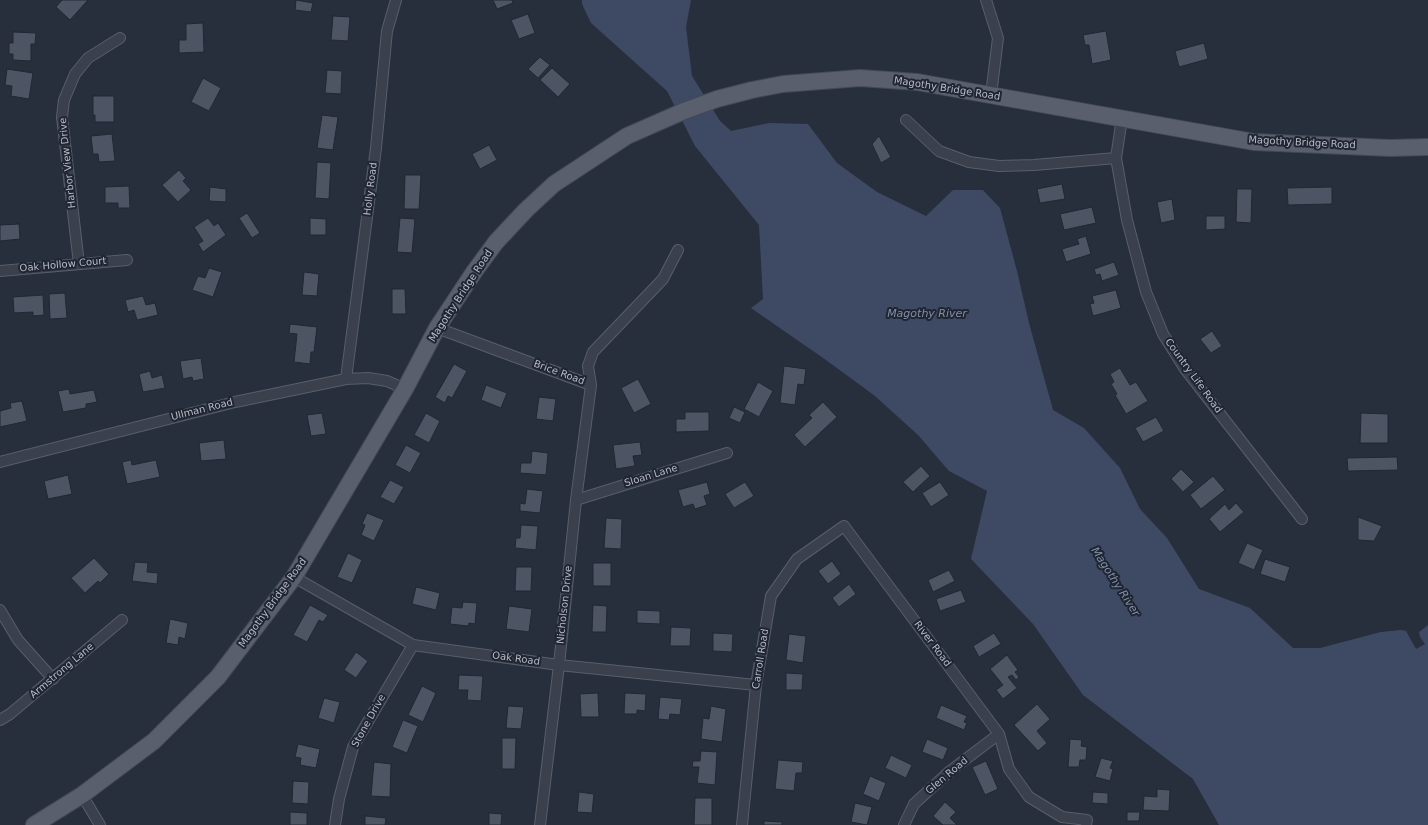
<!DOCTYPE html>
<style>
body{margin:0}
canvas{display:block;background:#272e3c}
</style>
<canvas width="1428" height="825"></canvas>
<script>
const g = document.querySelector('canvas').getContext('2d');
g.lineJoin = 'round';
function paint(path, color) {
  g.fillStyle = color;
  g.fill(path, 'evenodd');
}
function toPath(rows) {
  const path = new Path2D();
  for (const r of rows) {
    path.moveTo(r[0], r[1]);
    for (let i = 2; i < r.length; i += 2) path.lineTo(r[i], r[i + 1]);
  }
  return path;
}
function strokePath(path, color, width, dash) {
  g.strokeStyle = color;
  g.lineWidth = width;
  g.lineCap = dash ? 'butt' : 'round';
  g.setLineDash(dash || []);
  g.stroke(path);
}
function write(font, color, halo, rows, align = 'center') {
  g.font = font + ' "DejaVu Sans",sans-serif';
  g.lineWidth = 4;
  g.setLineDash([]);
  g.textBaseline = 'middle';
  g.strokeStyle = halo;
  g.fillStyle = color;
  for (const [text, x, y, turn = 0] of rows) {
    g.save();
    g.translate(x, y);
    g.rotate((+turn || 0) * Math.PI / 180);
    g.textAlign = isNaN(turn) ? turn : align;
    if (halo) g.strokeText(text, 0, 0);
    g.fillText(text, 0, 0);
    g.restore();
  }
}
const water = toPath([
 [582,0,691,0,686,27,692,76,720,121,731,131,769,123,808,124,837,163,877,192,926,216,953,190,983,190,1000,208,1017,271,1029,323,1053,410,1084,428,1120,468,1140,509,1167,538,1199,589,1250,608,1293,648,1320,648,1381,632,1401,630,1406,631,1416,649,1425,644,1420,637,1419,632,1428,625,1428,825,1219,825,1193,779,1083,695,1033,624,971,559,987,491,949,471,918,435,875,396,826,360,751,308,763,299,759,225,695,146,667,91,591,23,582,4]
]);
const building = toPath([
 [62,0,88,0,70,20,56,7,62,0],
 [296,0,313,3,311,12,295,10,296,0],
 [493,0,512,0,513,3,497,9,493,0],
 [528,14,535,33,519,39,511,20,528,14],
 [333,16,350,17,348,41,331,40,333,16],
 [203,23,204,52,179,53,179,40,186,40,186,24,203,23],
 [1106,31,1111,60,1092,64,1089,45,1085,45,1083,35,1106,31],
 [13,32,36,33,35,44,31,44,31,61,13,60,13,54,9,54,9,43,13,43,13,32],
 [1204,43,1208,59,1179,67,1175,51,1204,43],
 [540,57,550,65,538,78,528,69,540,57],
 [552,68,570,84,558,97,540,80,552,68],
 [7,69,33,73,29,99,11,96,12,86,5,85,7,69],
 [327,70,342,71,341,94,325,93,327,70],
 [203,78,221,88,209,111,191,102,203,78],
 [93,96,114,96,114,122,95,122,95,115,93,115,93,96],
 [322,115,338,117,333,150,317,148,322,115],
 [112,134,115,161,99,162,98,154,93,154,91,136,112,134],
 [879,136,891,157,881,163,872,144,879,136],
 [489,145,497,160,480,169,472,154,489,145],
 [317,162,331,163,329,199,315,198,317,162],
 [179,170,186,178,183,181,191,190,178,202,162,185,179,170],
 [405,175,421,175,419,209,404,209,405,175],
 [1062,184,1065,199,1040,203,1037,189,1062,184],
 [129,186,130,208,118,208,118,203,105,203,105,187,129,186],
 [210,187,226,189,226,202,209,201,210,187],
 [1332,187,1332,204,1288,205,1287,188,1332,187],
 [1237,189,1252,189,1251,223,1236,222,1237,189],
 [1172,199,1175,220,1161,223,1157,202,1172,199],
 [1092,207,1096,223,1064,230,1060,214,1092,207],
 [247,213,260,233,252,238,239,218,247,213],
 [1206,216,1225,216,1225,229,1206,230,1206,216],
 [208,218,214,226,218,223,226,235,203,252,198,244,203,241,194,227,208,218],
 [310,218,326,219,326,235,310,235,310,218],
 [400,218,415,219,412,253,397,252,400,218],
 [19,224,20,239,0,241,0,225,19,224],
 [1086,236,1091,254,1066,262,1062,249,1079,244,1077,239,1086,236],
 [1114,262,1119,275,1102,281,1100,274,1096,275,1094,269,1114,262],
 [209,268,222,272,213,297,192,290,198,276,205,278,209,268],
 [304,272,319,274,317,296,302,295,304,272],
 [392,289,405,289,406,314,392,314,392,289],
 [1116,290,1121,308,1093,316,1090,304,1094,303,1092,296,1116,290],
 [65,293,67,318,50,319,49,294,65,293],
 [43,295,44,315,33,316,33,312,14,313,13,297,43,295],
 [143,296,146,305,155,303,158,315,137,320,134,310,128,312,125,300,143,296],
 [290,324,317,327,314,352,311,352,310,364,294,362,297,334,289,333,290,324],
 [1212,331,1222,346,1211,353,1200,339,1212,331],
 [201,358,204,379,193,381,192,377,183,379,180,361,201,358],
 [454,364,467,371,452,398,448,396,445,403,435,397,454,364],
 [784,366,806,369,804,385,798,384,795,405,780,403,784,366],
 [1120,368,1130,385,1136,382,1148,401,1126,414,1115,395,1117,394,1111,384,1114,382,1110,374,1120,368],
 [150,371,152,378,162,375,165,388,143,392,139,374,150,371],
 [638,379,651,404,634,413,621,388,638,379],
 [758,382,773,391,759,417,744,409,758,382],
 [486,385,507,393,501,408,481,400,486,385],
 [69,389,70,394,94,390,97,402,86,404,86,408,63,412,58,391,69,389],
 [539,397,556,399,553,421,536,419,539,397],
 [22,401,27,421,0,427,0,411,11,408,10,403,22,401],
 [823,402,837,417,805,447,794,435,812,418,809,415,823,402],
 [734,407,745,412,740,423,729,418,734,407],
 [685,412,709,412,709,431,676,432,676,419,685,419,685,412],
 [322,413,326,434,311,436,307,415,322,413],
 [426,413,440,421,429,443,414,435,426,413],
 [1361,413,1388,414,1388,443,1360,443,1361,413],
 [1156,417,1164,431,1143,442,1135,428,1156,417],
 [224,440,226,459,201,461,199,443,224,440],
 [640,442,642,455,633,456,635,466,616,469,613,445,640,442],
 [406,445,421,453,410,473,395,465,406,445],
 [532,451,548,453,546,475,520,473,521,463,531,463,532,451],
 [1397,457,1398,470,1348,471,1347,458,1397,457],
 [131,460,132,465,156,460,160,477,127,484,122,462,131,460],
 [921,466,930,476,913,492,903,482,921,466],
 [1181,469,1194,482,1183,492,1171,479,1181,469],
 [68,475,72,494,48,499,44,481,68,475],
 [1213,476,1225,490,1201,509,1190,495,1213,476],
 [390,480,404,487,394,504,380,497,390,480],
 [707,482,710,494,704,496,707,505,695,509,693,504,683,507,678,490,707,482],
 [745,482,754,496,734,508,725,494,745,482],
 [940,482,949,495,931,507,922,493,940,482],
 [527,489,543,491,540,513,520,511,520,503,525,504,527,489],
 [1236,503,1244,512,1220,532,1209,519,1225,504,1229,510,1236,503],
 [367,513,384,520,374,541,361,535,365,525,362,524,367,513],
 [1358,517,1382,526,1374,541,1358,540,1358,517],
 [606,518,622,519,621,549,604,548,606,518],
 [521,525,538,526,536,550,515,548,516,538,520,538,521,525],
 [1247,543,1263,550,1254,570,1238,563,1247,543],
 [348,553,362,560,352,583,337,577,348,553],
 [94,558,109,574,100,583,98,581,85,593,71,578,94,558],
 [1265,559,1290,567,1285,582,1260,574,1265,559],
 [832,561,841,574,828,584,818,571,832,561],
 [135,562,148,563,147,572,158,573,157,584,132,581,135,562],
 [593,563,611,563,611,586,593,586,593,563],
 [516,567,532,567,531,591,515,591,516,567],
 [949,570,955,581,933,592,928,580,949,570],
 [849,584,856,594,839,607,832,598,849,584],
 [416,587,440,593,436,610,412,604,416,587],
 [961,590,966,602,940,611,936,599,961,590],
 [463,602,477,603,475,624,469,623,468,626,450,624,452,607,462,608,463,602],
 [310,605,328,615,323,622,319,620,307,642,293,635,310,605],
 [593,605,607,606,606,632,592,632,593,605],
 [509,606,532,609,529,632,506,629,509,606],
 [637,610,660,611,660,624,637,623,637,610],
 [170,619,188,623,185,639,179,637,178,645,166,643,170,619],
 [671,627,691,628,690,646,670,646,671,627],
 [713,633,733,634,732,652,713,651,713,633],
 [994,633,1001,644,979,657,973,646,994,633],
 [789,634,806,636,803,663,786,660,789,634],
 [356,652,368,661,356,678,344,670,356,652],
 [1007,655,1018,670,1015,672,1019,677,1016,680,1012,675,1008,677,1017,688,1003,699,996,690,1003,685,990,669,1007,655],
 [786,673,803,674,802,690,786,690,786,673],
 [459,675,483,676,481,701,467,700,468,690,458,690,459,675],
 [422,686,436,693,423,722,408,715,422,686],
 [598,693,599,717,581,717,580,694,598,693],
 [625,693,646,694,645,711,637,710,637,714,624,714,625,693],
 [660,697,682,699,680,715,670,714,669,720,658,719,660,697],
 [324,698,340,702,334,723,318,718,324,698],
 [1037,704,1050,719,1037,731,1047,743,1038,751,1014,725,1037,704],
 [941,705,967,716,964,722,967,723,964,730,936,718,941,705],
 [508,706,524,707,521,729,506,728,508,706],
 [711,706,726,709,722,742,701,739,703,718,709,719,711,706],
 [403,720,418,726,407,753,392,747,403,720],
 [502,738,516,738,515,769,502,769,502,738],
 [927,739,948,748,943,760,922,752,927,739],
 [1070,739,1082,740,1081,746,1087,747,1086,760,1080,760,1079,767,1068,767,1070,739],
 [298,744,320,749,316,768,300,765,301,758,295,757,298,744],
 [701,751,717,752,715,785,697,783,699,767,692,767,693,761,700,761,701,751],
 [891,755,912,765,906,778,885,768,891,755],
 [1101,758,1113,761,1110,768,1113,769,1110,781,1095,777,1101,758],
 [778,760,803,762,802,773,796,773,794,791,775,789,778,760],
 [986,761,998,789,985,795,972,767,986,761],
 [374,762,391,764,390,797,371,796,374,762],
 [870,776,886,783,879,801,863,794,870,776],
 [293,781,309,782,308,804,292,803,293,781],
 [1157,789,1170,790,1169,811,1143,810,1144,796,1157,797,1157,789],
 [579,792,594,794,592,813,577,812,579,792],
 [1093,792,1108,793,1108,804,1092,803,1093,792],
 [695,798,712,798,712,825,694,825,695,798],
 [945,802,956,812,950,818,957,825,943,825,933,816,945,802],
 [855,803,872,807,867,825,851,822,855,803],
 [290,812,307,813,307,825,290,825,290,812],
 [1127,812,1140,812,1139,821,1127,821,1127,812],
 [489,813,502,814,501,825,489,825,489,813],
 [365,816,386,818,385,825,365,825,365,816],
 [764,821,782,822,782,825,764,825,764,821]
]);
const street = toPath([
 [986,0,998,38,991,95],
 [1122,118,1116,158,1127,220,1146,292,1163,334,1185,369,1302,519],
 [906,120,939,151,969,162,999,166,1034,165,1116,158],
 [79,264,62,117,64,100,75,74,88,58,120,38],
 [0,271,127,260],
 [437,328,591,385,588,366,593,352,663,279,678,250],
 [346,379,376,148,387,31,396,0],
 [0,462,235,402,346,379,368,378,387,381,405,389],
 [576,500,727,453],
 [294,577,413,645,559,665,756,685],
 [0,610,18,640,53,679],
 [0,720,10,714,122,620],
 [82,795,100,825],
 [335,825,339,799,353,747,413,645],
 [540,825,559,665,576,500,591,385],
 [742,825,756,685,771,596,797,559,844,526,999,734,1009,769,1029,797,1062,817,1087,820,1086,825],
 [904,825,914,804,950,771,999,734]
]);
const primary = toPath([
 [34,825,82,795,154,741,218,677,294,577,405,389,437,328,474,272,496,242,526,210,554,184,627,136,684,111,717,99,752,90,783,84,860,78,917,82,1254,142,1390,148,1428,147]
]);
const streetNames = [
 ["Magothy Bridge Road",947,89,9],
 ["Magothy Bridge Road",1302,143,3],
 ["Harbor View Drive",68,163,-96],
 ["Holly Road",371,189,-83],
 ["Oak Hollow Court",63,265,-5],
 ["Magothy Bridge Road",461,296,-57],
 ["Brice Road",559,373,20],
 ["Country Life Road",1193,376,54],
 ["Ullman Road",202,410,-14],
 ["Sloan Lane",651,476,-17],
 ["Magothy Bridge Road",273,603,-54],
 ["Nicholson Drive",565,605,-84],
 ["River Road",932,644,53],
 ["Oak Road",516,659,8],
 ["Carroll Road",761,659,-81],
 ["Armstrong Lane",62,671,-40],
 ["Stone Drive",369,721,-61],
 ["Glen Road",947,776,-40]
];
const waterNames = [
 ["Magothy River",927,314],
 ["Magothy River",1115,582,57]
];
paint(water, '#3e4a63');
paint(building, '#4d5564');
strokePath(building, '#212733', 1);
strokePath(street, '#585e6a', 12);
strokePath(primary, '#434955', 18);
strokePath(street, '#3a404c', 10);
strokePath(primary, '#595f6c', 16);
write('10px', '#b6bbc7', '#1f2531', streetNames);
write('italic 11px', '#818fab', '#1f2531', waterNames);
</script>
